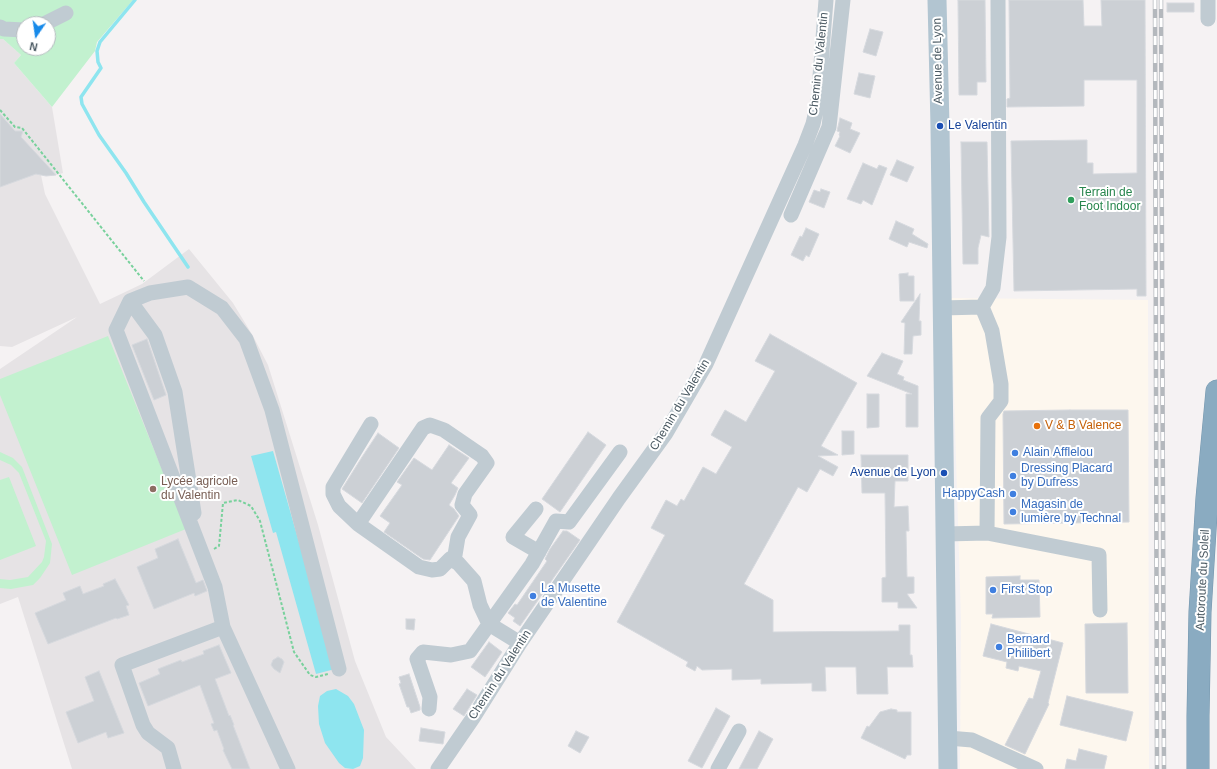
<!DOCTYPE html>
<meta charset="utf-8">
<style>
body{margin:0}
#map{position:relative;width:1217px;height:769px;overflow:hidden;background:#f5f2f3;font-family:Helvetica,sans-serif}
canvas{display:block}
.north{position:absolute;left:16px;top:16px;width:40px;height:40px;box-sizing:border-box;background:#fff;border:1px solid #b6bcc0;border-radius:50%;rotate:193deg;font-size:11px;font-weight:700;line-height:16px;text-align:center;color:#495861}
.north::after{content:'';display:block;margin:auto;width:14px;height:18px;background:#178aea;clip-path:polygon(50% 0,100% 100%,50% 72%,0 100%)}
</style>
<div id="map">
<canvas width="1217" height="769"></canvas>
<div class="north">N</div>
</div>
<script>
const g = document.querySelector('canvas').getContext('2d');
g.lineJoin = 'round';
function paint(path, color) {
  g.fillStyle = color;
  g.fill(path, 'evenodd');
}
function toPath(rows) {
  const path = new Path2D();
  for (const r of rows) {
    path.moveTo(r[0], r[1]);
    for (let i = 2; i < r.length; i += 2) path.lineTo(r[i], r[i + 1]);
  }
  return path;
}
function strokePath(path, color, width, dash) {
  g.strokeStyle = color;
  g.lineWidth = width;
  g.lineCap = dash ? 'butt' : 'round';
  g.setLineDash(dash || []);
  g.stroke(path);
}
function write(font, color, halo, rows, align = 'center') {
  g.font = font + ' Helvetica,sans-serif';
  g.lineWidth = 4;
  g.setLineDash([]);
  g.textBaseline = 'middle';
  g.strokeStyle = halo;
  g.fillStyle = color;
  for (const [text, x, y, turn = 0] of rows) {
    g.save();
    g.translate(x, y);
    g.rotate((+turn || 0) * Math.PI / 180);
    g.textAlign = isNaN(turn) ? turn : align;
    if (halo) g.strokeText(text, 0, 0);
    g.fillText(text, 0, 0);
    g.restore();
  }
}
const commercial = toPath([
 [951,298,1148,300,1149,769,960,769,961,619]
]);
const education = toPath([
 [0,39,3,39,21,55,14,63,52,107,63,173,53,176,41,175,45,194,100,304,142,284,189,249,233,303,253,336,268,365,318,525,355,661,386,737,416,769,72,769,18,597,0,604,0,369,77,317,12,347,0,346]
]);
const green = toPath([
 [0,0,133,0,97,42,95,51,52,107,14,63,21,55,3,39,0,39],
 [24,24,48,24,48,48,24,48],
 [108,336,186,529,72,575,0,395,0,379],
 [0,452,13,458,22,467,52,544,50,563,40,578,33,585,11,589,0,588,0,579,10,580,28,577,42,562,44,557,46,541,19,473,11,465,0,460],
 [9,477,36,546,0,560,0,480]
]);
const water = toPath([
 [273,451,335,669,316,674,276,532,273,533,251,456],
 [336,689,348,696,354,704,364,730,363,758,360,766,353,769,345,768,339,763,325,743,319,724,318,706,320,696,327,691]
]);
const stream = toPath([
 [135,0,100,42,97,51,98,62,101,68,81,97,82,104,99,135,126,173,144,202,188,267]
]);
const building = toPath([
 [958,0,985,0,986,82,977,82,977,95,959,95,958,0],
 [1009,0,1083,0,1084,26,1102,26,1101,0,1145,0,1146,296,1137,296,1137,289,1014,291,1011,141,1087,140,1087,163,1093,163,1093,174,1137,173,1137,80,1084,80,1084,106,1007,107,1007,99,1010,98,1009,0],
 [1167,3,1194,3,1194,12,1167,12,1167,3],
 [870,29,883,32,876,56,863,52,870,29],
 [859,73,875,76,870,98,854,94,859,73],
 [0,114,15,131,23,131,21,137,56,175,46,176,36,174,0,187,0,114],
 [840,118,852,123,850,129,860,133,850,153,835,146,840,136,839,135,840,132,837,131,840,118],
 [961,142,987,142,989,237,981,235,978,248,978,264,963,264,961,142],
 [897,160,914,167,907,182,890,175,897,160],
 [863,163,877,169,879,165,887,168,872,205,863,200,861,204,847,199,863,163],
 [821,189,830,192,824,208,809,202,814,190,820,192,821,189],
 [896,221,914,229,912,234,928,244,927,248,909,242,907,247,889,239,896,221],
 [806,228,819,234,809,257,806,255,803,261,791,255,800,236,802,237,806,228],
 [908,273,908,276,914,276,914,301,900,301,899,274,908,273],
 [920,294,919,321,921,321,921,335,913,336,912,354,904,354,905,323,901,322,920,294],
 [770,334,857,383,821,446,838,455,818,456,838,467,833,476,820,469,807,492,798,487,744,584,773,600,773,632,899,631,899,625,910,625,910,655,912,655,913,667,887,667,888,694,857,694,856,667,825,667,826,691,812,691,812,683,761,684,761,679,732,680,732,669,702,670,697,666,695,671,686,666,688,662,617,622,665,535,651,528,666,500,677,506,681,499,684,501,703,467,716,474,732,447,711,435,725,410,746,422,775,371,755,361,770,334],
 [147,339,166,395,154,400,132,345,147,339],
 [882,353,903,361,897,374,904,377,903,380,918,386,918,427,906,427,906,394,912,394,867,376,882,353],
 [867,394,879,394,879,427,867,428,867,394],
 [1070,410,1128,410,1129,522,1004,524,1003,414,1004,411,1070,410],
 [842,431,854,431,854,454,842,455,842,431],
 [588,432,606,445,560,512,542,499,588,432],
 [378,433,399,448,362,503,342,489,362,457,378,433],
 [449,445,469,458,451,483,458,488,455,495,449,505,454,509,459,516,430,560,423,559,384,532,390,523,380,516,402,485,397,482,414,458,432,470,449,445],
 [861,455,908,455,908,481,895,481,894,507,908,506,909,531,906,531,907,577,914,577,914,593,907,594,917,608,898,608,898,602,882,602,882,578,886,577,885,493,862,493,861,455],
 [563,531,567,531,580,540,520,626,513,621,515,618,508,613,515,604,517,605,547,561,545,559,550,549,563,531],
 [178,539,196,583,203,580,207,591,195,596,194,593,154,609,137,567,158,558,155,549,178,539],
 [1020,576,1020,580,1039,580,1040,617,992,618,993,614,986,614,986,577,1020,576],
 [115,579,129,605,126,606,129,615,117,619,116,618,48,644,35,613,66,600,63,593,80,586,83,594,104,586,103,584,115,579],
 [406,619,415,619,414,630,406,629,406,619],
 [1127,623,1128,693,1086,693,1085,624,1127,623],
 [991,624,1063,643,1048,703,1049,704,1025,754,1005,745,1029,698,1033,699,1041,671,1019,666,1018,671,1006,668,1007,662,983,656,991,624],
 [489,642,502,652,485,677,471,667,489,642],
 [219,645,231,673,215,679,229,716,230,715,234,725,233,725,250,769,232,769,223,750,224,749,217,730,214,731,211,724,214,723,200,685,148,706,139,683,160,674,158,669,181,660,182,662,204,654,203,651,219,645],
 [278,657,282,659,284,662,280,673,274,669,271,665,273,660,278,657],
 [99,671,124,733,108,738,106,732,78,743,66,712,94,701,85,677,99,671],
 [409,674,420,707,420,710,411,713,409,707,407,707,399,684,401,683,399,677,409,674],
 [467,689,477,695,464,716,453,709,467,689],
 [1067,696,1133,712,1126,741,1060,725,1067,696],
 [716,708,730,716,702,768,688,761,716,708],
 [891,709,897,710,897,712,911,712,911,755,907,755,905,759,861,738,867,726,869,727,880,712,891,709],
 [421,728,445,732,443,744,419,741,421,728],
 [576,731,589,737,580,753,568,746,576,731],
 [759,731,773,739,757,769,739,769,759,731],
 [1079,749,1107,756,1104,769,1065,769,1067,759,1076,761,1079,749]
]);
const path = toPath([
 [0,110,15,127,22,128,144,281],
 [214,549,219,546,223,503,238,500,251,506,260,521,294,652,310,675,316,677,328,674]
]);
const minor = toPath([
 [1208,19,1208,0],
 [44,24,66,13],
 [0,27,4,29,24,30],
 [791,215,829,127,843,0],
 [130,301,155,335,175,392,194,513],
 [941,308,982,307],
 [371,424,333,487,333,494,339,506,358,524,419,567,432,570,440,569,450,559,458,563,474,581,480,605,489,624,520,643],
 [536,509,513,537,539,552],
 [358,524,423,428,430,425,444,430,482,456,487,463,465,494,462,505,470,515,458,537,454,561],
 [987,533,988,418,1001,401,1001,384,992,331,982,307,993,288,999,237,998,0],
 [945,534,987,533,1099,555,1100,610],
 [223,627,215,587,116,330,130,301,150,293,188,287,222,308,246,339,272,410,339,669],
 [429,709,430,697,417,659,423,652,451,655,470,651,532,564,556,521,569,522,620,452],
 [948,738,972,740,1036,769],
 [174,769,168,748,148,733,143,725,122,665,223,627,288,769],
 [438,769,473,718,520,643,619,498,666,433,706,364,805,145,813,124,818,102,826,0],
 [718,769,739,731]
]);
const major = toPath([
 [937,0,940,126,948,769]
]);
const highway = toPath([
 [1198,769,1198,716,1200,612,1207,498,1217,391]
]);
const rail = toPath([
 [1155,0,1157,769],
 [1161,0,1164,769]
]);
const markers = [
 [940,126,4,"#1a4fb4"],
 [1071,200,4,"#2e9e5b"],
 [1037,426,4,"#e8710a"],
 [1015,453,4,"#3f7fe0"],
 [944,473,4,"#1a4fb4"],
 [1013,476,4,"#3f7fe0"],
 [153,489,4,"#8d6e63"],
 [1013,494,4,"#3f7fe0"],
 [1013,512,4,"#3f7fe0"],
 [993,590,4,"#3f7fe0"],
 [533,596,4,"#3f7fe0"],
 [999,647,4,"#3f7fe0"]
];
const streetNames = [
 ["Avenue de Lyon",938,61,-91],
 ["Chemin du Valentin",819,64,-84],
 ["Chemin du Valentin",680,405,-59],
 ["Autoroute du Soleil",1203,580,-87],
 ["Chemin du Valentin",500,675,-57]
];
const transitNames = [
 ["Le Valentin",948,126],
 ["Avenue de Lyon",936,473,"right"]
];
const leisureNames = [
 ["Terrain de",1079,193],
 ["Foot Indoor",1079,207]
];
const foodNames = [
 ["V & B Valence",1045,426]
];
const shopNames = [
 ["Alain Afflelou",1023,453],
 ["Dressing Placard",1021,469],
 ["by Dufress",1021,483],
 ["HappyCash",1005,494,"right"],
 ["Magasin de",1021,505],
 ["lumière by Technal",1021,519],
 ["La Musette",541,589],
 ["de Valentine",541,603],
 ["First Stop",1001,590],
 ["Bernard",1007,640],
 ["Philibert",1007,654]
];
const educationNames = [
 ["Lycée agricole",161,482],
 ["du Valentin",161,496]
];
paint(commercial, '#fdf7ee');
paint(education, '#e6e3e5');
paint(green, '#c2f1cf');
paint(water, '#8ee5ef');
strokePath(stream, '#8ee5ef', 3.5);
paint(building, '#ccd0d5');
strokePath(building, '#d6d9de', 1);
strokePath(highway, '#7596ad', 23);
strokePath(path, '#78d19c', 2, [3, 2]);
strokePath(minor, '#c0cbd2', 15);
strokePath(major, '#b2c5d1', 19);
strokePath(highway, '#8aabc1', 22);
strokePath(rail, '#b4b8bd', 4.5);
strokePath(rail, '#fff', 3, [9]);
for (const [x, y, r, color] of markers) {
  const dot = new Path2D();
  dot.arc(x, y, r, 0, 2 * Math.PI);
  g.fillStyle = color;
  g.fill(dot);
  strokePath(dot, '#fff', 1.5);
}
write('12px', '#495861', '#fff', streetNames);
write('12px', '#164399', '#fff', transitNames, 'left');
write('12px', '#27864d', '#fff', leisureNames, 'left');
write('12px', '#c56008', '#fff', foodNames, 'left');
write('12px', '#366cbe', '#fff', shopNames, 'left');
write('12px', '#785e54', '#fff', educationNames, 'left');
</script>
